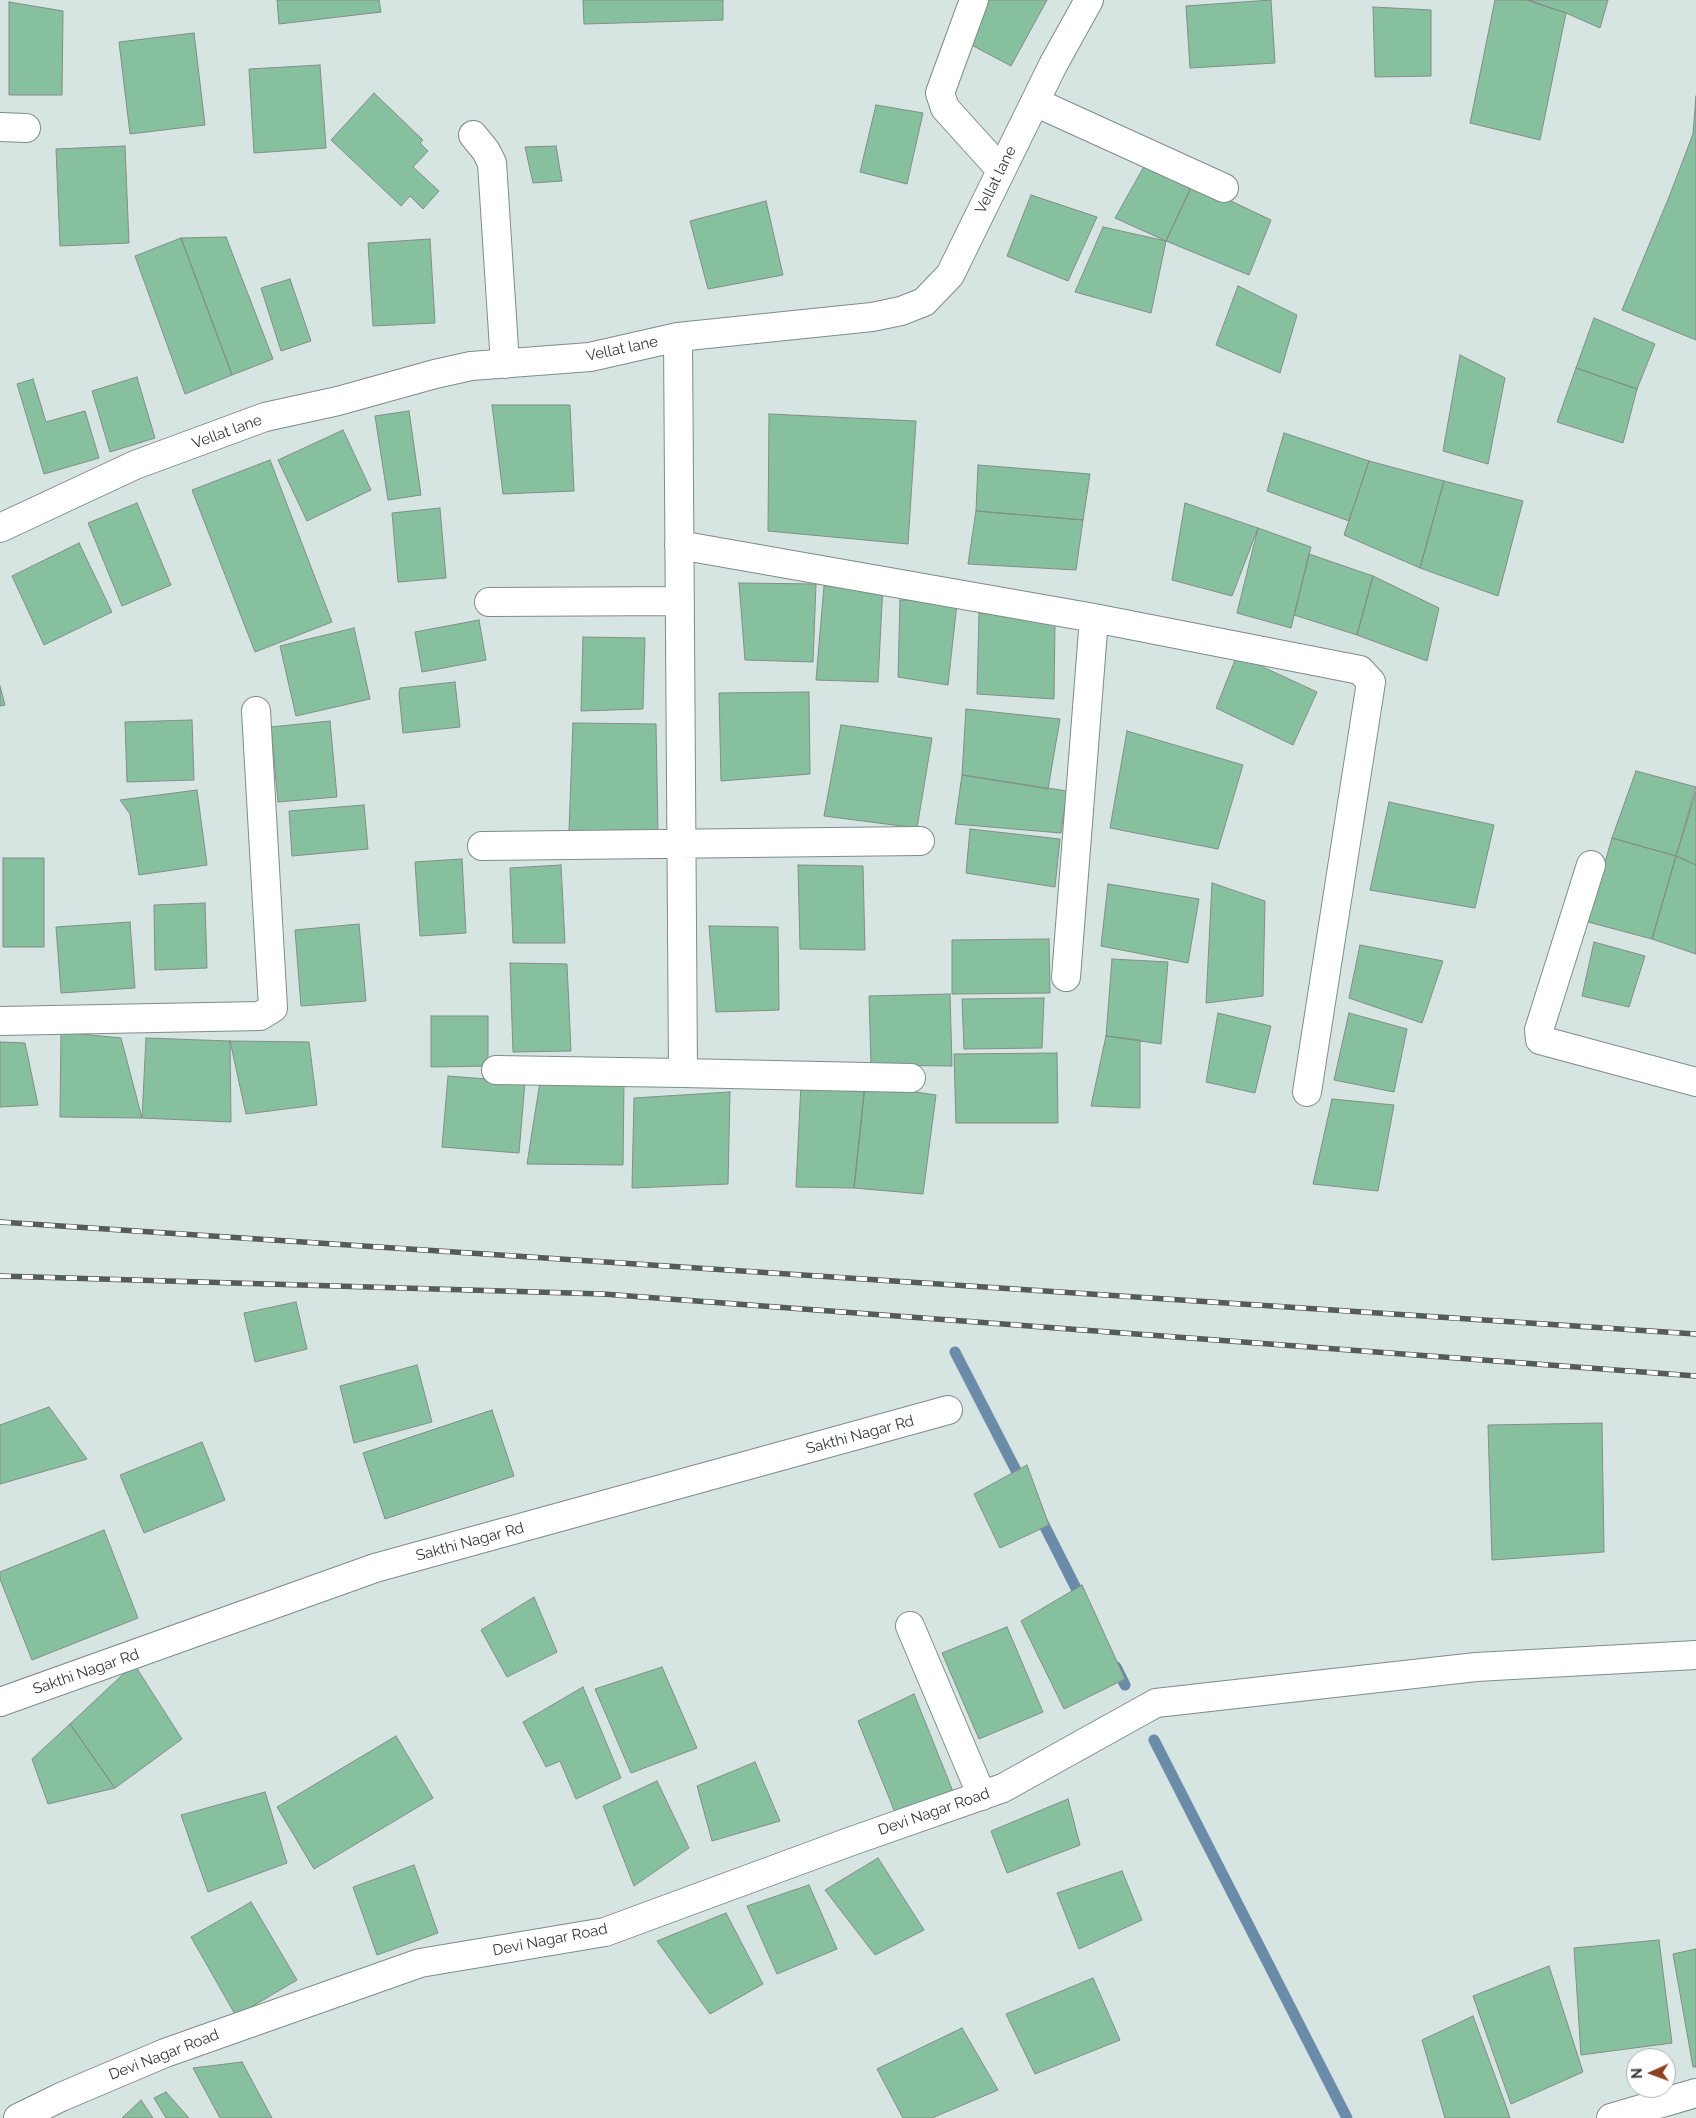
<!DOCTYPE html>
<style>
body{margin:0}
#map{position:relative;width:1696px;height:2118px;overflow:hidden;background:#d6e4e2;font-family:Raleway,sans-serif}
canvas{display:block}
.north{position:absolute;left:1626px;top:2048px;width:50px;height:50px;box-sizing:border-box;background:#fff;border:1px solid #adafaf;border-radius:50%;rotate:268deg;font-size:14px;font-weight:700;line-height:20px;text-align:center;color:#323736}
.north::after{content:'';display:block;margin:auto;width:18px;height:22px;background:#8b4324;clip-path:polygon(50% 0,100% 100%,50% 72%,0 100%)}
</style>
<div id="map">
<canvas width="1696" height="2118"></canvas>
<div class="north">N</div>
</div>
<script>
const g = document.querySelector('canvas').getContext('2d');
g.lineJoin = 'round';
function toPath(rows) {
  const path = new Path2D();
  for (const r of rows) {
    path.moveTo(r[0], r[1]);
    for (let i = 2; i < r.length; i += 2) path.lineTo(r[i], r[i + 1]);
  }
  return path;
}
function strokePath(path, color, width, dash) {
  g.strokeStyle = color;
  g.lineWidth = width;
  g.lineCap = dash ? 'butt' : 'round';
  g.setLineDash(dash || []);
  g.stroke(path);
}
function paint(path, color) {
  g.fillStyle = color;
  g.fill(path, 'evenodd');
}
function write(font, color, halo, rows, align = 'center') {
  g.font = font + ' Raleway,sans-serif';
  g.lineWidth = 4;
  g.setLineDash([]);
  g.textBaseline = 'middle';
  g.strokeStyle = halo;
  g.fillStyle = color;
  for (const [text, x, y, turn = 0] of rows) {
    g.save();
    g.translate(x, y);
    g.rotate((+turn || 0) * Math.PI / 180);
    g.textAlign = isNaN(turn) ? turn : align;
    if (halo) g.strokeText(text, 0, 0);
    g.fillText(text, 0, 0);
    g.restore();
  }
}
const stream = toPath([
 [955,1352,1023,1484],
 [1038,1513,1083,1602],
 [1116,1667,1125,1685],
 [1154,1740,1347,2118]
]);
const building = toPath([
 [277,0,379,0,381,12,279,24,277,0],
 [583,0,723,0,723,20,584,24,583,0],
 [985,0,1047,0,1011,66,964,41,985,0],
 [1271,0,1275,63,1190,68,1186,6,1271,0],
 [1495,0,1526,0,1566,13,1540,140,1470,123,1495,0],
 [1528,0,1608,0,1600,28,1566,13,1528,0],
 [9,2,63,11,62,95,9,95,9,2],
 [1373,7,1431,10,1431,76,1375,77,1373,7],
 [194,33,205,125,130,134,119,42,194,33],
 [320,65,326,148,254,153,249,69,320,65],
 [374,93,423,140,420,143,428,151,413,167,439,191,423,209,410,196,401,206,331,140,374,93],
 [1696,96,1696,340,1622,310,1669,197,1693,134,1696,96],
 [876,105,923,113,907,184,860,172,876,105],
 [125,146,129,243,60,246,56,149,125,146],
 [556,146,562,181,533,183,525,147,556,146],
 [1146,163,1193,183,1166,241,1115,218,1146,163],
 [1193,183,1271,220,1249,275,1166,241,1193,183],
 [1031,195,1097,217,1068,281,1007,256,1031,195],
 [766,201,783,275,708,289,690,221,766,201],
 [1103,227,1166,241,1151,313,1075,292,1103,227],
 [226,237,273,359,232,375,181,238,226,237],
 [181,238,232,375,185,394,135,256,181,238],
 [430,239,435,323,373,326,368,243,430,239],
 [290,279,311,341,281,351,261,288,290,279],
 [1238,286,1297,315,1280,373,1216,345,1238,286],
 [1594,318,1655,344,1637,389,1576,368,1594,318],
 [1460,355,1505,378,1488,464,1443,451,1460,355],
 [1576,368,1637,389,1623,443,1557,422,1576,368],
 [137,377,155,438,110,452,92,391,137,377],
 [33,379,46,422,85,411,99,458,44,474,17,384,33,379],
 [492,405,570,405,574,491,503,494,492,405],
 [409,411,421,495,388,500,375,416,409,411],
 [769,414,916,421,908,544,768,531,769,414],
 [343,430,371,490,307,521,278,460,343,430],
 [1284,433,1369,461,1349,521,1267,491,1284,433],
 [270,460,332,622,255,652,192,490,270,460],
 [1369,461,1444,481,1420,568,1344,535,1369,461],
 [978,465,1090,474,1083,520,976,511,978,465],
 [1444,481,1523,501,1498,596,1420,568,1444,481],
 [137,503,171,585,122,606,88,523,137,503],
 [1185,503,1258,528,1232,596,1172,580,1185,503],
 [440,508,446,578,398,582,392,513,440,508],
 [976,511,1083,520,1076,570,968,564,976,511],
 [1258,528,1311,547,1291,628,1237,613,1258,528],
 [79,543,112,612,44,645,12,576,79,543],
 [1309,554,1373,576,1357,635,1294,615,1309,554],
 [1373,576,1439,608,1427,661,1357,635,1373,576],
 [739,583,816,584,813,662,745,660,739,583],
 [883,585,878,682,816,680,824,586,883,585],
 [900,600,957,603,948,685,898,677,900,600],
 [979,613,1055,622,1054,699,977,694,979,613],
 [479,620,486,660,422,672,415,632,479,620],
 [354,628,370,699,296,716,280,646,354,628],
 [583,637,645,638,643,709,581,711,583,637],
 [1237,655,1317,692,1293,745,1216,708,1237,655],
 [455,682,460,727,403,733,399,694,400,688,455,682],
 [0,686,5,705,0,706,0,686],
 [809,692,810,774,721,781,719,693,809,692],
 [966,709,1060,719,1048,789,962,775,966,709],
 [192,720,194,780,127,782,125,722,192,720],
 [330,721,337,797,278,802,271,727,330,721],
 [573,723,656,724,658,832,569,831,573,723],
 [841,725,932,738,917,828,824,816,841,725],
 [1127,731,1243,765,1218,849,1110,828,1127,731],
 [1636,771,1696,787,1676,856,1612,838,1636,771],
 [962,775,1067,791,1061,833,955,824,962,775],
 [197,790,207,865,139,875,130,814,120,800,197,790],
 [1696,792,1696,865,1676,856,1696,792],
 [1389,802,1494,825,1475,908,1370,890,1389,802],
 [364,805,368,849,292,856,289,811,364,805],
 [970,829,1060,839,1055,887,966,873,970,829],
 [1612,838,1676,856,1652,939,1588,922,1612,838],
 [1676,856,1696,865,1696,954,1652,939,1676,856],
 [3,858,44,858,44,947,3,947,3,858],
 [462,859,466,933,420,936,415,862,462,859],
 [561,865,565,943,513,943,510,868,561,865],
 [798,865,863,866,865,950,800,949,798,865],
 [1212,883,1265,901,1263,996,1206,1003,1212,883],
 [1108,884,1199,899,1188,963,1101,946,1108,884],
 [205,903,207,968,155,970,154,905,205,903],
 [130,922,135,988,61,993,56,927,130,922],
 [359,924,366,1001,301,1006,295,930,359,924],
 [709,926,778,927,779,1010,716,1012,709,926],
 [1049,939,1050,993,952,994,952,940,1049,939],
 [1594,942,1645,956,1629,1007,1582,996,1594,942],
 [1360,945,1443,961,1422,1023,1349,998,1360,945],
 [1112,959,1168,962,1161,1044,1106,1036,1112,959],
 [510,963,567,964,571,1051,513,1052,510,963],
 [950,994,952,1066,871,1065,869,996,950,994],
 [1044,998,1042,1048,964,1049,962,999,1044,998],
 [1218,1013,1271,1026,1255,1093,1206,1082,1218,1013],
 [1349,1013,1407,1029,1394,1092,1334,1080,1349,1013],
 [431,1016,488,1016,488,1066,431,1067,431,1016],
 [61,1032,121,1038,142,1118,60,1117,61,1032],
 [1106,1036,1140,1040,1140,1108,1091,1106,1106,1036],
 [146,1038,230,1041,231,1122,142,1118,146,1038],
 [230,1041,309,1042,317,1105,246,1114,230,1041],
 [0,1042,25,1043,38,1105,0,1107,0,1042],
 [1057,1053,1058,1123,956,1123,954,1054,1057,1053],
 [448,1076,525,1082,519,1153,442,1147,448,1076],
 [540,1082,624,1082,623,1165,527,1164,540,1082],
 [801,1084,865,1085,854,1188,796,1187,801,1084],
 [865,1085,936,1095,923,1194,854,1188,865,1085],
 [730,1092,728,1184,632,1188,634,1098,730,1092],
 [1332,1099,1394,1105,1378,1191,1313,1184,1332,1099],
 [296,1302,307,1349,255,1362,244,1313,296,1302],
 [417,1365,432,1422,354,1443,340,1386,417,1365],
 [49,1407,87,1459,0,1484,0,1425,49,1407],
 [492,1410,514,1476,385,1519,363,1453,492,1410],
 [1602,1423,1604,1552,1492,1560,1488,1425,1602,1423],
 [202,1442,225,1500,144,1533,120,1475,202,1442],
 [1027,1465,1049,1525,1000,1548,974,1494,1027,1465],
 [104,1530,138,1618,32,1660,0,1579,0,1572,104,1530],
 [1082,1585,1125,1679,1064,1709,1021,1621,1082,1585],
 [534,1597,557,1652,507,1677,481,1630,534,1597],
 [1007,1627,1043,1712,979,1739,942,1653,1007,1627],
 [134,1664,182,1739,115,1788,70,1724,134,1664],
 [662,1667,697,1748,631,1773,595,1689,662,1667],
 [583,1687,621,1778,576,1799,560,1761,546,1767,523,1722,583,1687],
 [914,1694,954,1794,896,1815,858,1721,914,1694],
 [70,1724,115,1788,48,1804,32,1759,70,1724],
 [396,1736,433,1798,314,1869,277,1807,396,1736],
 [755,1762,780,1821,712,1841,697,1786,755,1762],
 [657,1781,689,1848,634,1886,603,1806,657,1781],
 [265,1792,287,1863,208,1892,181,1815,265,1792],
 [1068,1799,1080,1845,1007,1873,991,1831,1068,1799],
 [878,1858,924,1930,875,1955,825,1890,878,1858],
 [414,1865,438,1933,377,1955,353,1887,414,1865],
 [1122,1871,1142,1920,1079,1949,1057,1893,1122,1871],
 [809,1885,837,1949,777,1974,747,1906,809,1885],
 [251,1902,297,1980,236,2016,191,1937,251,1902],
 [726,1913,763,1984,710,2014,657,1941,726,1913],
 [1659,1940,1672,2043,1581,2055,1574,1948,1659,1940],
 [1696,1949,1696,2067,1693,2067,1673,1954,1696,1949],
 [1549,1966,1583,2072,1511,2104,1473,1996,1549,1966],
 [1093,1978,1120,2040,1035,2074,1006,2014,1093,1978],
 [1473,2016,1506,2106,1510,2118,1445,2118,1422,2040,1473,2016],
 [962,2028,998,2090,932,2118,903,2118,877,2069,962,2028],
 [242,2062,272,2118,220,2118,193,2068,242,2062],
 [166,2092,189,2118,166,2118,154,2098,166,2092],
 [141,2100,153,2118,122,2118,141,2100]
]);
const minor = toPath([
 [974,0,940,93,945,108,1001,170],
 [1035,102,1224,188],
 [0,127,26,128],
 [473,135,486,151,492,163,505,364],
 [0,528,135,465,265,417,338,401,435,374,471,366,590,357,678,337,872,317,901,311,924,302,950,275,1053,65,1089,0],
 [679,545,1094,618,1360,670,1371,682,1307,1092],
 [489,602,679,601],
 [482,846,920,841],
 [1591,865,1539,1030,1540,1040,1696,1082],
 [1066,977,1094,618],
 [0,1021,260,1016,273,1008,256,711],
 [496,1070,683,1073,678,337],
 [683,1073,911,1078],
 [910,1626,982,1796],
 [0,1702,375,1568,948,1410],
 [18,2118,61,2097,165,2053,420,1963,605,1932,849,1842,1003,1788,1156,1703,1476,1667,1696,1655],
 [1611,2118,1696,2093]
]);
const rail = toPath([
 [0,1222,1696,1334],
 [0,1276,603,1294,1696,1376]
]);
const streetNames = [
 ["Vellat lane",996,180,-64],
 ["Vellat lane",622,349,-12],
 ["Vellat lane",227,432,-20],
 ["Sakthi Nagar Rd",860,1435,-15],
 ["Sakthi Nagar Rd",470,1542,-15],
 ["Sakthi Nagar Rd",86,1672,-19],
 ["Devi Nagar Road",934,1812,-19],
 ["Devi Nagar Road",550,1940,-11],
 ["Devi Nagar Road",164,2055,-21]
];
strokePath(stream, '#6b8ca9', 11);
paint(building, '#86c09e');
strokePath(building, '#838d87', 1);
strokePath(minor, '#7f8c8a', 30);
strokePath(minor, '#fff', 28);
strokePath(rail, '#545b5a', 5.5);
strokePath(rail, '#fff', 4, [11]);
write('15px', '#323736', '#fff', streetNames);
</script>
